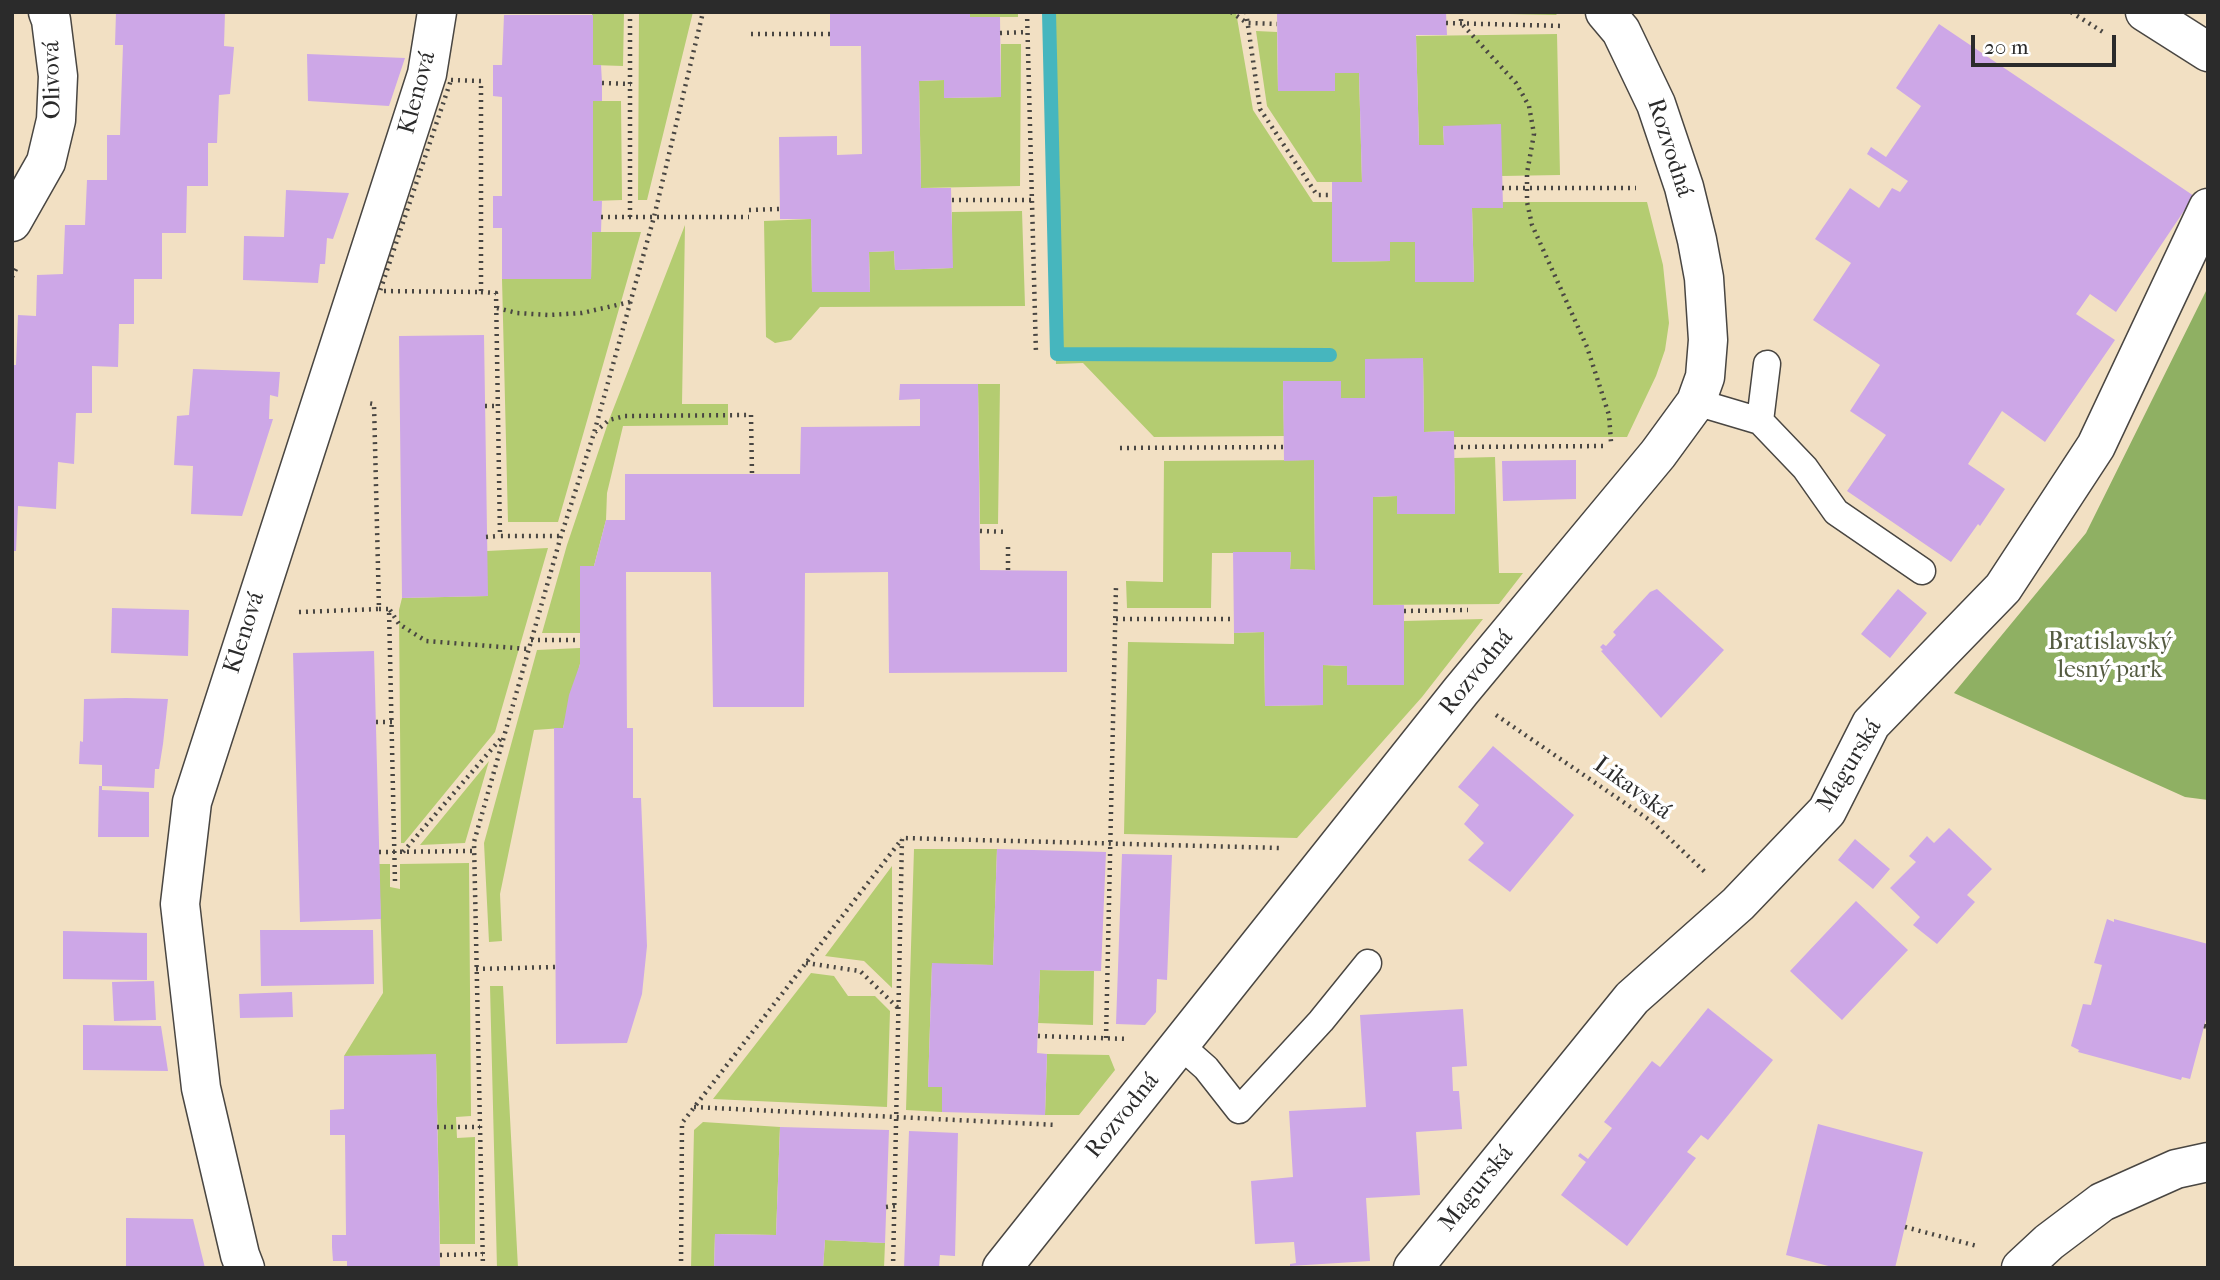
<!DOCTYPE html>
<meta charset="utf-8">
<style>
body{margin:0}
#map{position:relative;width:2220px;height:1280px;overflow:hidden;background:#f2e0c3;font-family:"IM FELL French Canon",serif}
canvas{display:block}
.frame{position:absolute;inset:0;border:14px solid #2b2b2b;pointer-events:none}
.scale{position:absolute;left:1971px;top:35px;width:145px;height:32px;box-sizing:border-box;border:4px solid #2b2b2b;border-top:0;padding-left:9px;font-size:21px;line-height:24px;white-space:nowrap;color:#2b2b2b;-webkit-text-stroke:5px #fff;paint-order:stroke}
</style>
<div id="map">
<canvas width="2220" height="1280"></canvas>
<div class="frame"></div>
<div class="scale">20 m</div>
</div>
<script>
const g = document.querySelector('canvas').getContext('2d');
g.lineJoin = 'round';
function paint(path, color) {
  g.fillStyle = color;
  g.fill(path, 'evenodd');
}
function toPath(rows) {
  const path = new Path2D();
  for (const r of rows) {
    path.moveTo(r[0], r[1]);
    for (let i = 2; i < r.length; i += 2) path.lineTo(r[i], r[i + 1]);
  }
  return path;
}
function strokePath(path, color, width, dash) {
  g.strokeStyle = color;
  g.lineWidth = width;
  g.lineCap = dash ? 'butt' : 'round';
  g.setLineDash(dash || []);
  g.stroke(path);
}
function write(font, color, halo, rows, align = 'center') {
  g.font = font + ' "IM FELL French Canon",serif';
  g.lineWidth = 7;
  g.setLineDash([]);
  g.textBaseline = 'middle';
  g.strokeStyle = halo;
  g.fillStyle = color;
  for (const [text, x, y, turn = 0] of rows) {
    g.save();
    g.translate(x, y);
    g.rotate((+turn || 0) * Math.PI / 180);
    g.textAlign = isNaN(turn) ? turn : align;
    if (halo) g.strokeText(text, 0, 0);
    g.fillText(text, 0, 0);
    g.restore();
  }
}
const green = toPath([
 [592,12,624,12,623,66,593,65],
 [639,12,693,12,647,200,638,200],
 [970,12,1018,12,1018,17,970,17],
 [1045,12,1236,12,1253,110,1313,202,1332,202,1333,262,1390,261,1390,242,1415,242,1415,282,1474,281,1472,208,1503,202,1647,202,1663,265,1669,323,1665,350,1656,376,1627,437,1454,437,1454,431,1424,432,1423,358,1365,398,1341,398,1340,381,1283,381,1284,436,1154,437,1083,363,1056,364],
 [1448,12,1554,12,1557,15,1461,13],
 [1256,31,1277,32,1278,91,1335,91,1335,73,1359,73,1362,182,1317,182,1267,106],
 [1557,34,1560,175,1502,176,1443,127,1444,145,1419,145,1416,36],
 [1001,44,1021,44,1020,186,921,188,919,81,944,80,944,98,1001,97],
 [593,101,621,101,622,200,593,201],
 [1022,211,1025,306,820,307,791,340,775,343,766,337,764,221,811,219,812,292,870,292,869,252,894,251,895,270,952,268,952,212],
 [685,225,682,404,728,404,728,425,623,426,607,493,606,520,594,566,580,566,580,633,542,633,567,545,609,420],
 [592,232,641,232,558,522,508,522,502,279,591,279],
 [978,384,1000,384,998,524,980,524],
 [1495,457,1499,573,1523,573,1499,604,1373,605,1373,497,1397,496,1398,514,1455,514,1454,458],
 [1314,460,1315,570,1290,569,1291,553,1212,553,1211,608,1127,608,1126,581,1163,582,1164,461],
 [548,548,495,732,404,843,401,843,399,610,402,598,487,596,487,551],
 [1483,619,1422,697,1297,838,1124,834,1128,642,1234,644,1234,633,1264,632,1265,706,1323,705,1323,665,1347,666,1347,685,1404,621],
 [580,648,580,664,563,728,534,730,500,894,502,941,489,942,484,843,537,650],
 [489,761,465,843,420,845],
 [914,849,997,849,993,965,932,964,928,1087,942,1087,942,1112,906,1110],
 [469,863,471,1116,456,1117,457,1138,475,1137,475,1244,440,1244,436,1055,344,1056,383,993,379,864,390,864,390,887,400,889,400,864],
 [892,866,892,988,864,961,825,956],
 [1040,970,1094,971,1093,1025,1038,1023],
 [811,973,834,976,848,996,875,996,890,1011,887,1107,713,1099],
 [490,986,503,986,518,1268,497,1268],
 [1047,1054,1109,1055,1115,1070,1079,1115,1045,1115],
 [703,1122,780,1127,776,1235,715,1234,714,1268,691,1268,694,1130],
 [825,1240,885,1243,884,1268,823,1268]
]);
const forest = toPath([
 [2208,287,2208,800,2185,797,1954,693,2086,533]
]);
const stream = toPath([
 [1049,12,1057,354,1330,355]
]);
const building = toPath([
 [116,12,225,12,224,46,234,47,230,94,219,95,217,143,208,143,208,186,187,186,186,233,162,233,162,279,134,279,134,324,119,324,118,367,92,366,92,413,76,413,74,464,58,462,56,509,18,506,16,551,12,551,12,365,16,365,18,315,36,316,37,275,63,274,65,225,85,225,87,180,107,180,107,135,120,135,123,45,115,45],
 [830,12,970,12,970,17,1000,17,1001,97,944,98,944,80,919,81,921,188,951,188,953,268,895,270,894,251,869,252,870,292,812,292,811,219,780,219,779,137,837,136,837,155,862,154,861,46,830,46],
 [1277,12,1446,12,1447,35,1416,35,1419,145,1444,145,1443,126,1501,124,1503,208,1472,208,1474,282,1415,282,1415,242,1390,242,1390,261,1332,262,1332,182,1362,182,1359,73,1335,73,1335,91,1278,91],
 [504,15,593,15,593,65,601,65,602,83,602,101,593,101,593,201,602,201,601,232,592,232,591,279,502,279,502,228,493,228,493,196,502,196,502,97,493,96,493,65,502,65],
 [1939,24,2194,196,2116,312,2090,294,2076,314,2115,340,2045,442,2002,411,1968,464,2005,489,1980,526,1978,524,1951,562,1847,491,1886,435,1850,411,1880,365,1813,320,1851,263,1815,239,1850,188,1879,208,1892,188,1900,192,1908,181,1867,154,1871,147,1886,157,1921,106,1896,88],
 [307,54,405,58,389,106,308,101],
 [286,190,349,193,333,239,327,238,325,264,320,264,318,283,243,280,244,236,284,237],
 [484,335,488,596,402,598,399,336],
 [1423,358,1424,432,1454,431,1455,514,1397,514,1397,496,1373,497,1373,605,1404,605,1404,685,1347,685,1347,666,1323,665,1323,705,1265,706,1264,632,1234,633,1233,552,1291,552,1290,569,1315,570,1314,460,1284,461,1283,381,1341,381,1341,398,1365,398,1365,359],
 [193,369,280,372,278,397,270,395,269,419,273,419,242,516,191,514,193,466,174,465,177,416,189,415],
 [900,384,978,384,980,570,1067,571,1067,672,889,673,888,572,805,573,804,707,713,707,711,572,626,572,627,728,633,728,633,798,641,798,647,946,642,994,627,1043,556,1044,554,728,563,728,569,695,580,664,580,566,594,566,606,520,625,520,625,474,800,474,801,427,920,426,920,399,899,400],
 [1576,460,1576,499,1503,501,1502,461],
 [1657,589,1724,650,1661,718,1601,651,1603,650,1600,647,1603,644,1606,646,1616,635,1613,632,1650,592],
 [1898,589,1927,613,1890,658,1861,634],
 [112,608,189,610,188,656,111,653],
 [374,651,381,919,300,922,293,653],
 [126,698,168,699,163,744,159,769,155,769,154,788,102,786,102,765,79,764,80,741,83,742,84,699],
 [1493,746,1574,815,1510,892,1468,860,1484,843,1464,824,1479,805,1458,787],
 [99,786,102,786,102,790,149,792,149,837,98,837],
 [1949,828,1992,869,1967,895,1975,902,1937,944,1913,925,1920,917,1890,888,1916,862,1909,856,1927,836,1934,843],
 [1855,839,1890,869,1873,889,1838,860],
 [997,849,1106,852,1101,971,1040,970,1037,1053,1047,1054,1045,1115,942,1112,942,1087,928,1087,932,963,993,965],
 [1122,854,1172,855,1167,980,1157,979,1156,1012,1145,1025,1116,1024],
 [1856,901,1908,950,1842,1020,1790,971],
 [2107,919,2114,922,2114,919,2208,944,2208,1012,2190,1079,2182,1077,2181,1080,2078,1052,2079,1050,2071,1046,2083,1004,2091,1005,2102,965,2094,963],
 [260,930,373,930,374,984,261,986],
 [63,931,147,933,147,980,63,979],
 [154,981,156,1020,114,1021,112,982],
 [292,992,293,1017,240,1018,239,994],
 [1708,1008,1773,1060,1708,1140,1701,1135,1687,1152,1696,1158,1627,1246,1561,1195,1586,1162,1578,1156,1580,1153,1588,1159,1612,1128,1604,1122,1652,1061,1660,1067],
 [1463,1009,1467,1066,1452,1067,1453,1091,1459,1091,1462,1129,1416,1132,1420,1195,1366,1198,1370,1261,1290,1266,1290,1264,1296,1263,1294,1242,1255,1244,1251,1181,1293,1177,1289,1111,1366,1107,1360,1015],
 [83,1025,161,1026,168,1071,83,1070],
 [436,1054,440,1268,347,1268,347,1261,333,1261,332,1247,332,1235,346,1235,345,1135,330,1135,330,1110,344,1109,344,1056],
 [1818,1124,1923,1152,1895,1268,1836,1268,1786,1255],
 [780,1127,889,1130,885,1243,825,1240,823,1268,714,1268,715,1234,776,1235],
 [909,1131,958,1133,955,1256,940,1255,939,1268,904,1268],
 [126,1218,193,1219,205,1268,126,1268]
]);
const path = toPath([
 [1027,12,1036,354],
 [1231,12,1247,23,1277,24],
 [1246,12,1260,109,1317,195,1332,195],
 [1461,12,1461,23,1516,83,1529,106,1534,134,1527,173,1527,202,1532,225,1587,347,1609,415,1611,442],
 [2071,12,2106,34],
 [1446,23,1564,26],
 [1000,33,1028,32],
 [751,34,830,34],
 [451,80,481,81,481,292,380,291,451,80],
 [602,83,631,84],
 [1502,188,1636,188],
 [952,200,1032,200],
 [749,210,780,209],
 [601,217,749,217],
 [630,217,630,15],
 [12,277,18,265],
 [481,292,496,293,500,536,561,536],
 [497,308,517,313,549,315,582,313,630,302],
 [485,406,498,406],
 [595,432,609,420,625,416,751,415,752,474],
 [1454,447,1608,446],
 [1120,448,1284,447],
 [980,531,1008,532],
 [486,537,500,536],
 [1008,547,1008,570],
 [379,609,389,609,395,882],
 [390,610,399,624,426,641,528,649],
 [1404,611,1468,610],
 [299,612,379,609,374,404,368,403],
 [1116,619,1234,619],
 [531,640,580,640],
 [1496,715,1651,821,1707,874],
 [376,722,392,722],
 [379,852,474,851],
 [403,852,503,736],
 [806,963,860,971,898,1008],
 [476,969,555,967],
 [2204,1026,2208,1027],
 [1038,1036,1128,1039],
 [1106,1038,1116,586],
 [694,1107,1057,1125],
 [437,1127,480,1127],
 [886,1207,895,1206],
 [1905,1227,1977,1246],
 [440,1255,483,1254],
 [483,1268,474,842,561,536,594,433,654,217,703,12],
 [681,1268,682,1123,902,839],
 [893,1268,902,838,1280,848]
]);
const service = toPath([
 [1696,402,1760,421,1805,468,1836,512,1922,571],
 [1760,421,1767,364],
 [1180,1045,1206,1068,1239,1110,1321,1021,1368,963]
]);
const minor = toPath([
 [2145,12,2208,52],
 [12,222,46,162,56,120,58,76,51,20,48,12],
 [245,1268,240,1255,201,1088,180,904,192,802,427,74,437,12],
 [1002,1268,1461,691,1658,454,1696,402,1705,377,1708,340,1704,278,1697,240,1684,187,1656,104,1621,31,1605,12],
 [1413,1268,1632,998,1738,904,1827,811,1871,724,2003,588,2096,446,2208,208],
 [2021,1268,2049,1242,2102,1202,2176,1169,2208,1162]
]);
const streetNames = [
 ["Olivová",53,80,-91],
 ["Klenová",418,93,-75],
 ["Rozvodná",1669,148,72],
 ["Klenová",245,633,-72],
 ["Rozvodná",1477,673,-51],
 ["Magurská",1850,766,-59],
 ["Likavská",1632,789,36],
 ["Rozvodná",1123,1116,-51],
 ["Magurská",1477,1189,-51]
];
const parkNames = [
 ["Bratislavský",2110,643],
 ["lesný park",2110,671]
];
paint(green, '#b4cc71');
paint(forest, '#8fb063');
strokePath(stream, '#46b6be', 14);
paint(building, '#cda7e7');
strokePath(service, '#494642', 29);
strokePath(minor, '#494642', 41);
strokePath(path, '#494642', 4.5, [2, 5]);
strokePath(service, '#fff', 26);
strokePath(minor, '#fff', 38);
write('24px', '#2b2b2b', '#fff', streetNames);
write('24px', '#545b40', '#fff', parkNames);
</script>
